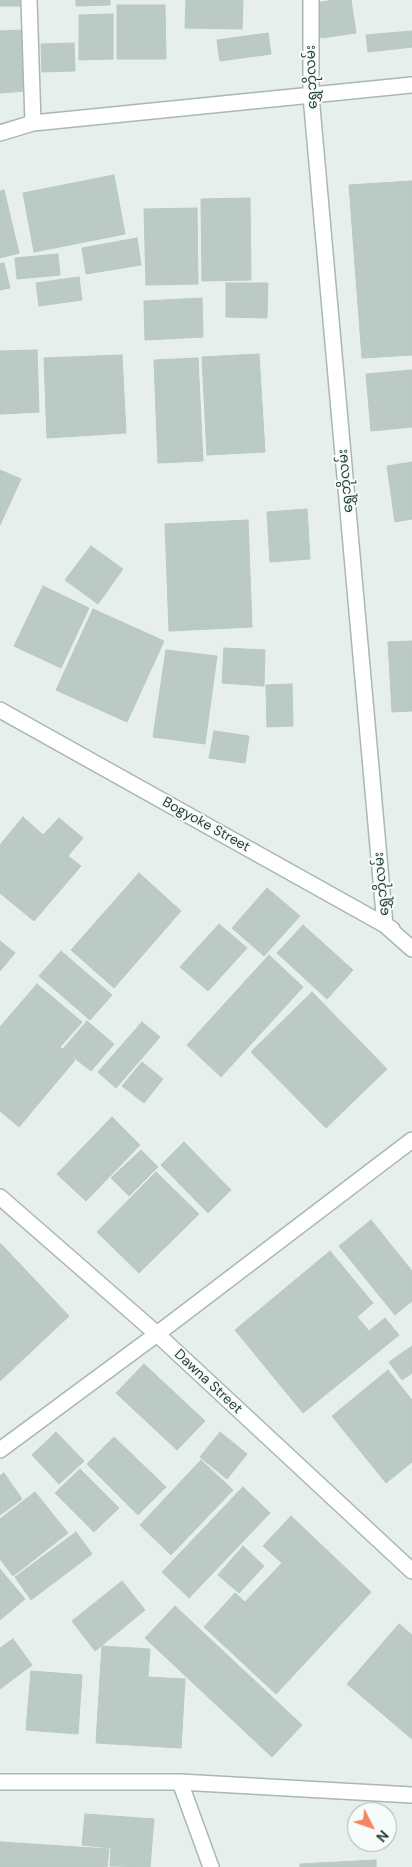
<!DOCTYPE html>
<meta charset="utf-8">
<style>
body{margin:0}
#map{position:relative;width:412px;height:1867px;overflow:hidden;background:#e6efeb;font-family:"DM Sans",sans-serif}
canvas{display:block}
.north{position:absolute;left:347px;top:1802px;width:50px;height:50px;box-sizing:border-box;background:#f7fbf9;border:1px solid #a3b1ad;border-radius:50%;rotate:131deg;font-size:14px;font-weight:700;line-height:20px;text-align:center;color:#24423a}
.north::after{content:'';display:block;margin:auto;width:18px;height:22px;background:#f4845f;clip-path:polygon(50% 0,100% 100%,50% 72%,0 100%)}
</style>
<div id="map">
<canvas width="412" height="1867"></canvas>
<div class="north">N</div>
</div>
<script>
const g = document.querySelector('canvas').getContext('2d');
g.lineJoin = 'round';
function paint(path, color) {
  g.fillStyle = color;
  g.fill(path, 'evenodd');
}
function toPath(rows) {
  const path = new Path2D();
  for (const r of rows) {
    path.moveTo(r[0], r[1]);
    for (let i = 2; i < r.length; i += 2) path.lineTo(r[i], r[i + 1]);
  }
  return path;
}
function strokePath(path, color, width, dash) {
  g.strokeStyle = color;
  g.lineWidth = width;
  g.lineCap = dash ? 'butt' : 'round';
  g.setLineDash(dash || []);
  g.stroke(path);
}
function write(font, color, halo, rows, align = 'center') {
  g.font = font + ' "DM Sans","Noto Sans Myanmar",sans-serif';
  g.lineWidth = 4;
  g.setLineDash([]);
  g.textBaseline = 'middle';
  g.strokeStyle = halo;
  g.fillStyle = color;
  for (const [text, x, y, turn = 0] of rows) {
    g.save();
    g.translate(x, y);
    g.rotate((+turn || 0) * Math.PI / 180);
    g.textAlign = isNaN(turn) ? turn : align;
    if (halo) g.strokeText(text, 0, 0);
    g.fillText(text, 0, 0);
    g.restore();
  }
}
const building = toPath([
 [0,0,22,0,23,6,0,6,0,0],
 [76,0,110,0,110,5,76,6,76,0],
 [186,0,243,0,242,29,185,28,186,0],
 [334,0,351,0,356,33,321,38,316,3,334,0],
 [117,5,165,5,166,59,117,59,117,5],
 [113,14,113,59,79,60,79,15,113,14],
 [23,30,26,91,0,93,0,31,23,30],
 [412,31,412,47,368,52,366,35,412,31],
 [268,33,271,54,220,61,217,40,268,33],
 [74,43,75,71,42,72,41,44,74,43],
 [114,175,125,234,34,252,23,193,114,175],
 [412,181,412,355,362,358,349,185,412,181],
 [4,190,19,253,0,258,0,191,4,190],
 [250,198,251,280,202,281,201,199,250,198],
 [197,208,198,284,146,285,144,209,197,208],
 [137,238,141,265,86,274,82,248,137,238],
 [58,254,60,275,17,279,15,258,58,254],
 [4,263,10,288,0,290,0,264,4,263],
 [79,277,82,300,39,306,36,283,79,277],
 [226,283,268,283,267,318,226,317,226,283],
 [202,298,203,337,145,340,144,301,202,298],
 [37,350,39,412,0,414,0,351,37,350],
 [259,354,265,452,207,455,202,357,259,354],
 [122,355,126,433,47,438,44,358,122,355],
 [198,358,203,461,158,463,154,360,198,358],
 [412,370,412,427,371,431,366,374,412,370],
 [412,462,412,519,395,522,387,466,412,462],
 [0,470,21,479,0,525,0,470],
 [307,509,310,559,270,562,267,512,307,509],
 [248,520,252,627,169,631,165,524,248,520],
 [91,546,123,569,98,604,65,580,91,546],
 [43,586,89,608,61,668,14,646,43,586],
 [93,609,164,641,127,722,56,690,93,609],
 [412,641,412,711,392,712,388,642,412,641],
 [224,648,265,650,264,686,222,683,224,648],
 [166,650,217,656,205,744,153,737,166,650],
 [292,684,293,726,267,727,266,685,292,684],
 [214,731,249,736,245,763,209,758,214,731],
 [23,817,43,835,59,818,83,838,68,856,81,866,34,921,0,893,0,845,23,817],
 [139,873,181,911,114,988,71,950,139,873],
 [267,888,300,916,264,956,232,928,267,888],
 [219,924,247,948,208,991,180,967,219,924],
 [303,925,353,970,327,999,277,953,303,925],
 [0,941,15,953,0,971,0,941],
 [61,951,112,995,90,1020,39,976,61,951],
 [269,955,303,987,221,1077,187,1045,269,955],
 [37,984,82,1022,60,1047,75,1060,19,1127,0,1111,0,1027,37,984],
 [312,992,387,1069,326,1128,251,1052,312,992],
 [87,1021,114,1044,91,1071,63,1049,87,1021],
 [142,1022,160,1037,116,1088,98,1072,142,1022],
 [142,1062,163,1079,144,1103,122,1086,142,1062],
 [112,1117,140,1145,86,1201,57,1174,112,1117],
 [184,1142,231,1190,208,1213,161,1165,184,1142],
 [141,1150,158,1167,129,1196,111,1178,141,1150],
 [156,1172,199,1214,139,1273,97,1232,156,1172],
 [371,1220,412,1271,412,1301,395,1315,339,1246,371,1220],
 [1,1244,69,1316,0,1381,0,1245,1,1244],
 [330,1251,373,1303,357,1317,369,1331,385,1318,399,1335,303,1413,235,1330,330,1251],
 [412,1346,412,1373,402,1380,389,1362,412,1346],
 [144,1364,205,1421,177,1450,116,1393,144,1364],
 [388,1370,412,1400,412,1462,386,1483,332,1416,388,1370],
 [56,1432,84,1461,59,1484,32,1455,56,1432],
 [220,1432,247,1454,227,1479,200,1457,220,1432],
 [114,1437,166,1487,138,1515,87,1464,114,1437],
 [201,1460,233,1490,171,1555,140,1525,201,1460],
 [80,1469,119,1508,94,1532,55,1493,80,1469],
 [4,1473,22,1499,0,1515,0,1476,4,1473],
 [243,1487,270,1513,189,1598,162,1572,243,1487],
 [35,1492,68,1533,13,1576,0,1559,0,1519,35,1492],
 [291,1516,371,1592,276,1694,204,1627,235,1593,245,1602,282,1563,263,1546,291,1516],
 [76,1532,92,1554,31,1600,15,1577,76,1532],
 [243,1546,264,1566,239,1593,218,1575,243,1546],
 [0,1569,25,1599,0,1620,0,1569],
 [122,1581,145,1610,95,1651,72,1621,122,1581],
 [175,1606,302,1725,272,1757,145,1638,175,1606],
 [399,1624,412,1635,412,1739,347,1684,399,1624],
 [13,1639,32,1665,0,1689,0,1648,13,1639],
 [102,1646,150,1649,148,1677,185,1679,181,1748,96,1743,102,1646],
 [31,1671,82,1675,78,1734,26,1730,31,1671],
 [85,1814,154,1819,150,1867,110,1866,111,1848,82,1845,85,1814],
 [0,1842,109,1849,107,1867,0,1867,0,1842],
 [376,1860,376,1867,300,1867,300,1864,376,1860]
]);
const minor = toPath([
 [29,0,33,123],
 [311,0,311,96,385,925,412,949],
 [0,133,33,123,412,85],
 [0,710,392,929],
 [0,1197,157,1334,412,1571],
 [0,1450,157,1334,412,1140],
 [0,1782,180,1782,412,1795],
 [180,1782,211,1867]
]);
const streetNames = [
 ["ရွှေဘိုလမ်း",312,77,-92],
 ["ရွှေဘိုလမ်း",346,481,-95],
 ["Bogyoke Street",206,825,29],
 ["ရွှေဘိုလမ်း",382,884,-95],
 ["Dawna Street",208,1382,43]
];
paint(building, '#bbcac4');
strokePath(building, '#b8c9c2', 1);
strokePath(minor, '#a8b8b2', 18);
strokePath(minor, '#fff', 15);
write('14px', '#24423a', '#f7fbf9', streetNames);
</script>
